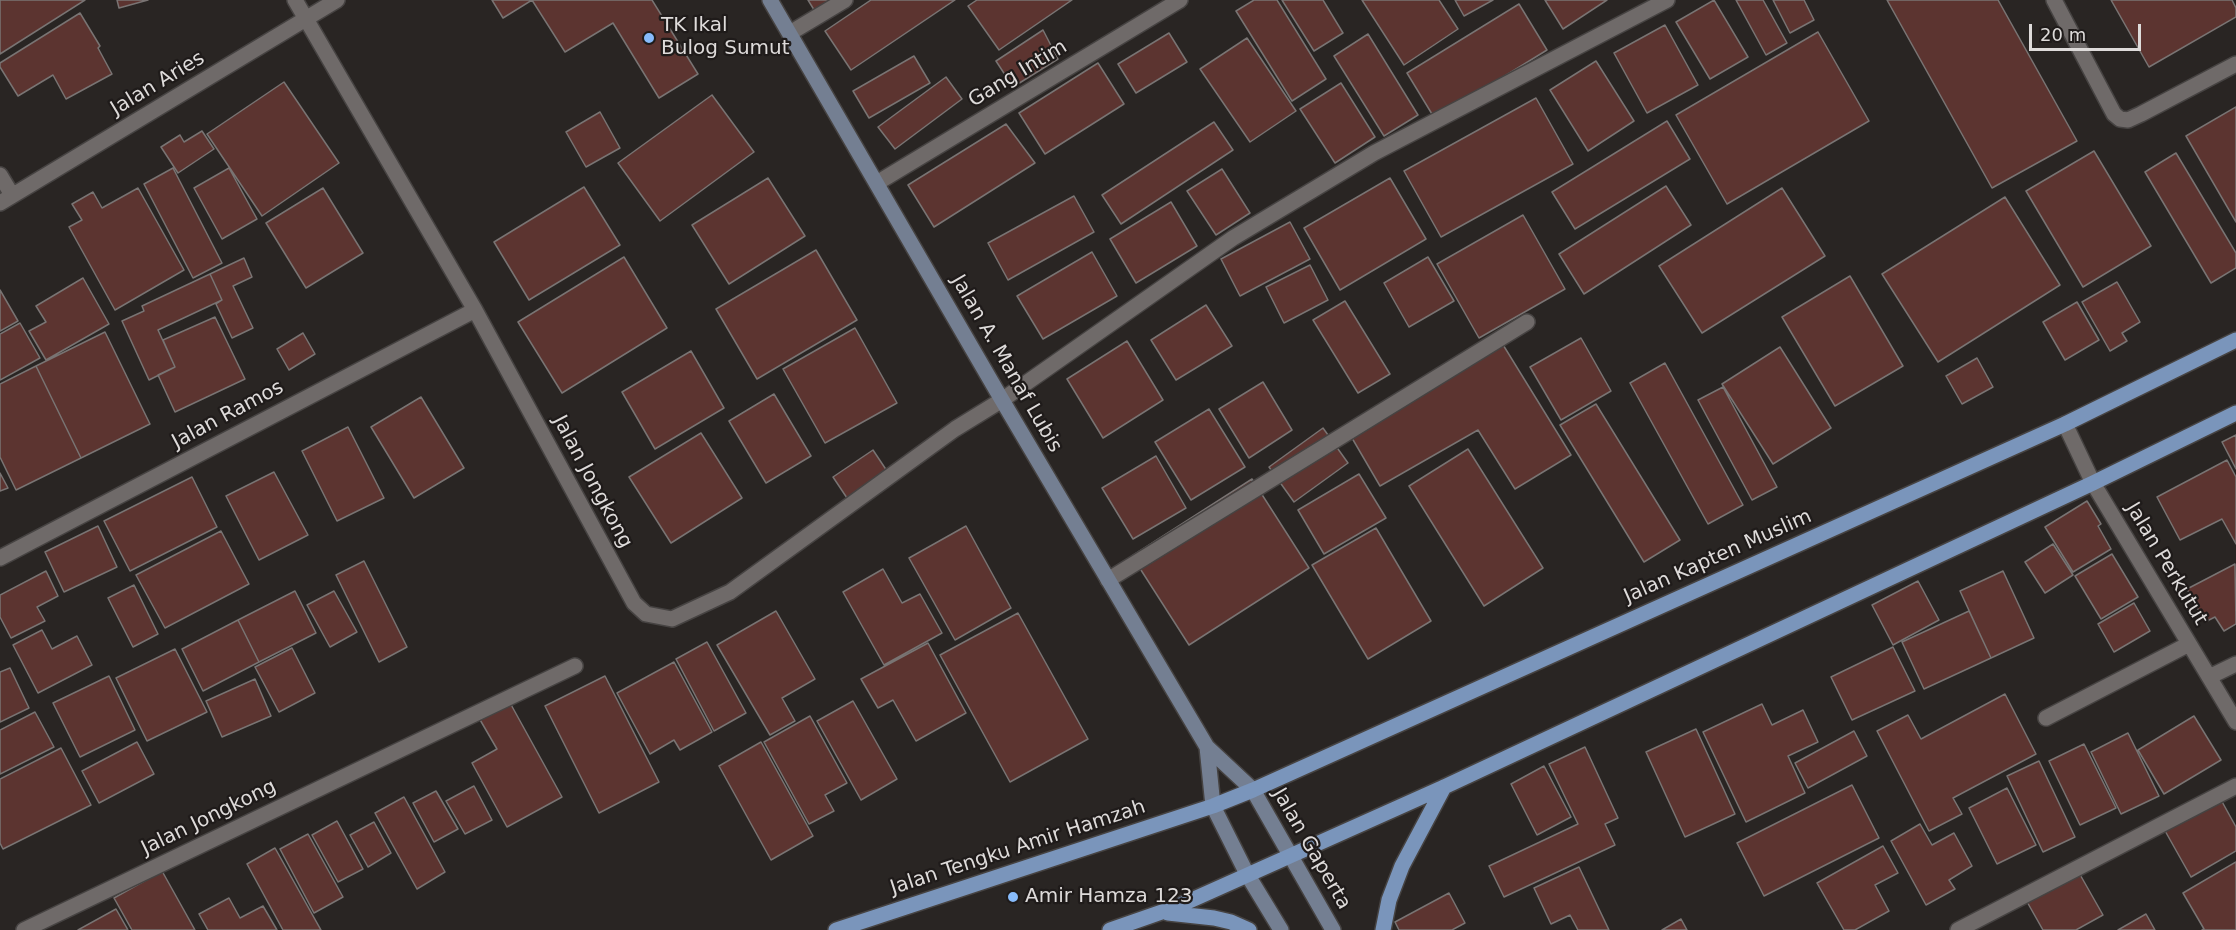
<!DOCTYPE html>
<style>
body{margin:0}
#map{position:relative;width:2236px;height:930px;overflow:hidden;background:#292523;font-family:"DejaVu Sans",sans-serif}
canvas{display:block}
.scale{position:absolute;left:2029px;top:24px;width:112px;height:27px;box-sizing:border-box;border:3px solid #dedbda;border-top:0;padding-left:8px;font-size:18px;line-height:21px;white-space:nowrap;color:#dedbda;-webkit-text-stroke:4px #1f1b1a;paint-order:stroke}
</style>
<div id="map">
<canvas width="2236" height="930"></canvas>
<div class="scale">20 m</div>
</div>
<script>
const g = document.querySelector('canvas').getContext('2d');
g.lineJoin = 'round';
function paint(path, color) {
  g.fillStyle = color;
  g.fill(path, 'evenodd');
}
function toPath(rows) {
  const path = new Path2D();
  for (const r of rows) {
    path.moveTo(r[0], r[1]);
    for (let i = 2; i < r.length; i += 2) path.lineTo(r[i], r[i + 1]);
  }
  return path;
}
function strokePath(path, color, width, dash) {
  g.strokeStyle = color;
  g.lineWidth = width;
  g.lineCap = dash ? 'butt' : 'round';
  g.setLineDash(dash || []);
  g.stroke(path);
}
function write(font, color, halo, rows, align = 'center') {
  g.font = font + ' "DejaVu Sans",sans-serif';
  g.lineWidth = 4.5;
  g.setLineDash([]);
  g.textBaseline = 'middle';
  g.strokeStyle = halo;
  g.fillStyle = color;
  for (const [text, x, y, turn = 0] of rows) {
    g.save();
    g.translate(x, y);
    g.rotate((+turn || 0) * Math.PI / 180);
    g.textAlign = isNaN(turn) ? turn : align;
    if (halo) g.strokeText(text, 0, 0);
    g.fillText(text, 0, 0);
    g.restore();
  }
}
const building = toPath([
 [0,0,85,0,0,54,0,0],
 [117,0,148,0,119,8,117,0],
 [492,0,532,0,503,18,492,0],
 [532,0,652,0,698,74,659,98,613,23,565,52,532,0],
 [808,0,836,0,816,13,808,0],
 [871,0,955,0,851,70,825,31,871,0],
 [977,0,1072,0,999,50,968,6,977,0],
 [1254,0,1277,0,1326,79,1292,101,1236,11,1254,0],
 [1282,0,1323,0,1343,33,1314,51,1282,0],
 [1362,0,1439,0,1458,29,1404,65,1362,0],
 [1455,0,1493,0,1464,16,1455,0],
 [1545,0,1607,0,1563,29,1545,0],
 [1714,0,1748,57,1710,79,1676,22,1714,0],
 [1736,0,1763,0,1787,43,1766,55,1736,0],
 [1773,0,1804,0,1814,20,1790,33,1773,0],
 [1887,0,1998,0,2077,141,1992,188,1887,0],
 [2111,0,2232,0,2236,8,2236,17,2149,67,2111,0],
 [1519,4,1547,50,1435,119,1407,73,1519,4],
 [80,13,100,46,98,48,112,74,66,99,53,75,18,96,0,67,0,63,80,13],
 [1665,25,1698,85,1647,113,1614,53,1665,25],
 [1043,30,1058,59,1013,87,996,61,1043,30],
 [1818,32,1869,121,1727,204,1676,115,1818,32],
 [1169,33,1187,62,1136,93,1118,64,1169,33],
 [1368,34,1418,115,1384,136,1334,56,1368,34],
 [1247,38,1296,111,1250,142,1200,69,1247,38],
 [914,56,930,83,869,118,853,91,914,56],
 [1596,61,1634,121,1588,151,1550,90,1596,61],
 [1098,63,1124,104,1045,154,1019,113,1098,63],
 [946,77,962,99,895,149,878,127,946,77],
 [284,82,339,163,262,216,207,134,284,82],
 [1341,83,1375,137,1335,163,1300,109,1341,83],
 [712,95,754,152,660,221,618,163,712,95],
 [1536,98,1573,164,1441,237,1404,171,1536,98],
 [2236,107,2236,222,2186,136,2236,107],
 [600,112,620,148,586,167,566,132,600,112],
 [1667,121,1690,159,1575,229,1552,192,1667,121],
 [1214,122,1233,150,1121,224,1102,195,1214,122],
 [1006,124,1035,163,934,227,908,185,1006,124],
 [202,131,214,149,178,173,161,147,180,135,184,142,202,131],
 [2094,151,2151,246,2083,287,2026,191,2094,151],
 [2176,153,2236,253,2236,268,2211,283,2145,172,2176,153],
 [173,168,222,263,193,278,144,184,173,168],
 [229,168,257,219,222,239,194,188,229,168],
 [1222,169,1250,213,1216,235,1187,191,1222,169],
 [768,178,805,236,729,284,692,225,768,178],
 [1390,178,1426,239,1340,290,1304,228,1390,178],
 [1666,186,1691,225,1584,294,1559,254,1666,186],
 [584,187,620,245,529,300,494,242,584,187],
 [138,188,184,270,115,310,69,227,82,220,72,204,93,192,102,208,138,188],
 [323,188,363,253,306,288,266,223,323,188],
 [1782,188,1825,256,1702,333,1659,266,1782,188],
 [1074,196,1094,232,1008,280,988,243,1074,196],
 [2005,197,2060,285,1938,362,1882,274,2005,197],
 [1171,202,1197,246,1136,283,1110,239,1171,202],
 [1523,215,1565,289,1479,338,1437,264,1523,215],
 [1290,222,1310,259,1240,296,1221,259,1290,222],
 [816,250,857,320,757,379,716,309,816,250],
 [1092,252,1117,296,1043,339,1017,296,1092,252],
 [624,257,667,328,562,393,518,322,624,257],
 [1428,257,1454,301,1409,327,1384,283,1428,257],
 [244,258,252,277,233,286,253,328,232,338,216,304,222,300,210,274,244,258],
 [1310,265,1328,300,1284,323,1266,287,1310,265],
 [210,274,222,300,158,330,175,367,149,380,122,321,144,311,142,306,210,274],
 [1850,276,1903,366,1835,406,1782,317,1850,276],
 [83,278,109,324,46,360,29,331,46,322,36,306,83,278],
 [2117,282,2140,322,2122,333,2127,341,2110,351,2082,302,2117,282],
 [0,290,18,321,0,331,0,290],
 [1345,301,1390,374,1358,393,1313,320,1345,301],
 [2077,302,2099,340,2065,360,2043,322,2077,302],
 [1206,305,1232,346,1176,380,1151,340,1206,305],
 [215,317,245,379,175,412,158,375,175,367,163,340,215,317],
 [20,323,40,358,0,380,0,334,20,323],
 [855,328,897,403,825,443,783,369,855,328],
 [105,332,150,424,81,458,36,366,105,332],
 [303,333,315,354,289,370,277,349,303,333],
 [1497,335,1571,455,1515,489,1478,430,1380,486,1345,426,1497,335],
 [1581,338,1611,391,1561,420,1530,367,1581,338],
 [1127,341,1163,400,1103,438,1067,379,1127,341],
 [1780,347,1831,428,1773,464,1722,384,1780,347],
 [691,351,724,408,655,449,622,392,691,351],
 [1977,358,1993,387,1962,404,1946,376,1977,358],
 [1665,363,1743,505,1708,524,1630,383,1665,363],
 [36,366,81,458,16,490,0,457,0,384,36,366],
 [1263,382,1292,430,1249,458,1219,409,1263,382],
 [1723,387,1777,487,1752,500,1698,400,1723,387],
 [774,394,811,456,766,483,729,421,774,394],
 [421,397,464,468,414,498,371,427,421,397],
 [1596,404,1680,540,1644,562,1560,425,1596,404],
 [1209,409,1245,467,1191,500,1155,442,1209,409],
 [348,427,384,498,337,521,302,451,348,427],
 [1323,428,1348,463,1294,502,1269,467,1323,428],
 [701,433,742,498,671,543,629,477,701,433],
 [2236,435,2236,469,2222,442,2236,435],
 [1468,449,1543,568,1484,606,1409,486,1468,449],
 [873,450,887,471,847,498,833,477,873,450],
 [1156,456,1186,508,1133,539,1102,488,1156,456],
 [2227,460,2236,477,2236,544,2222,519,2180,540,2157,497,2227,460],
 [274,472,308,535,259,560,226,496,274,472],
 [0,473,8,488,0,491,0,473],
 [1359,474,1386,518,1324,554,1298,510,1359,474],
 [192,477,217,527,130,571,104,521,192,477],
 [1252,479,1309,568,1189,645,1132,556,1252,479],
 [2087,501,2101,524,2098,526,2111,549,2073,572,2045,527,2087,501],
 [98,526,117,567,64,592,45,552,98,526],
 [966,526,1011,608,955,640,909,558,966,526],
 [1376,528,1431,621,1368,659,1312,565,1376,528],
 [221,531,249,584,165,628,136,575,221,531],
 [2053,544,2073,575,2045,593,2025,562,2053,544],
 [2112,554,2138,597,2101,619,2075,576,2112,554],
 [364,561,407,647,379,662,336,575,364,561],
 [2235,564,2236,624,2224,631,2215,617,2205,622,2187,589,2235,564],
 [883,569,902,603,920,594,942,633,884,665,843,592,883,569],
 [46,571,58,596,37,607,45,621,11,638,0,617,0,595,46,571],
 [2003,571,2034,638,1991,658,1960,591,2003,571],
 [1918,581,1939,620,1893,645,1872,605,1918,581],
 [134,585,158,634,133,647,108,598,134,585],
 [295,591,316,633,259,662,238,620,295,591],
 [334,591,357,632,330,647,307,605,334,591],
 [2134,603,2150,631,2114,652,2098,624,2134,603],
 [776,611,815,679,782,698,795,721,770,735,717,645,776,611],
 [1969,611,1991,658,1924,689,1902,642,1969,611],
 [1018,613,1088,739,1010,782,940,655,1018,613],
 [238,620,259,662,203,691,182,649,238,620],
 [42,630,52,649,77,636,92,665,38,693,13,645,42,630],
 [707,642,746,713,714,731,676,659,707,642],
 [928,643,966,713,916,741,893,700,878,708,861,679,928,643],
 [1893,647,1915,691,1852,720,1831,677,1893,647],
 [292,648,315,693,279,712,255,667,292,648],
 [175,649,207,712,147,741,116,678,175,649],
 [674,662,712,732,680,750,674,740,650,754,617,693,674,662],
 [10,668,29,708,0,722,0,672,10,668],
 [109,676,135,730,80,757,53,703,109,676],
 [605,676,659,782,599,813,545,706,605,676],
 [255,679,271,716,222,737,206,701,255,679],
 [2005,694,2036,754,1953,798,1962,814,1929,831,1877,731,1908,715,1921,739,2005,694],
 [509,701,562,797,507,827,472,763,497,749,479,718,509,701],
 [853,701,897,779,861,800,817,721,853,701],
 [1762,704,1772,725,1803,710,1818,742,1788,756,1805,793,1746,822,1703,732,1762,704],
 [35,712,54,747,0,774,0,730,35,712],
 [810,716,847,783,825,795,834,811,809,824,764,742,810,716],
 [2194,716,2221,760,2164,794,2138,750,2194,716],
 [1696,729,1735,814,1685,837,1646,752,1696,729],
 [1854,731,1867,756,1808,788,1795,763,1854,731],
 [2128,733,2159,796,2121,814,2091,752,2128,733],
 [137,742,154,774,99,803,82,771,137,742],
 [761,742,813,836,771,860,719,766,761,742],
 [2084,744,2116,808,2080,825,2049,761,2084,744],
 [1585,747,1618,818,1605,824,1615,845,1504,897,1489,866,1578,824,1549,764,1585,747],
 [61,748,91,805,3,849,0,843,0,779,61,748],
 [2039,761,2075,837,2043,852,2007,776,2039,761],
 [1544,766,1571,817,1537,835,1511,784,1544,766],
 [1852,785,1879,838,1764,896,1737,843,1852,785],
 [474,786,492,820,465,834,446,801,474,786],
 [2007,788,2036,845,1997,864,1969,808,2007,788],
 [436,791,458,829,434,842,413,803,436,791],
 [404,797,445,872,417,889,375,813,404,797],
 [2220,798,2236,827,2236,851,2191,877,2164,829,2220,798],
 [337,821,363,869,338,882,312,835,337,821],
 [374,822,391,853,368,867,350,835,374,822],
 [1920,824,1932,845,1954,833,1972,866,1949,880,1955,889,1926,905,1891,841,1920,824],
 [308,834,343,897,314,913,280,849,308,834],
 [1883,846,1898,873,1875,885,1889,911,1855,930,1844,930,1817,883,1883,846],
 [275,848,321,930,283,930,247,864,275,848],
 [2236,862,2236,930,2202,930,2204,929,2183,893,2236,862],
 [1579,867,1609,930,1578,930,1570,915,1551,924,1534,888,1579,867],
 [162,871,195,930,132,930,114,898,162,871],
 [2078,871,2103,915,2076,930,2043,930,2026,900,2078,871],
 [1449,893,1465,923,1452,930,1399,930,1395,922,1449,893],
 [229,898,240,918,263,906,277,930,208,930,199,914,229,898],
 [116,909,128,930,78,930,116,909],
 [2146,914,2155,930,2118,930,2146,914],
 [1681,919,1687,930,1662,930,1681,919]
]);
const street = toPath([
 [295,0,475,310,634,603,646,614,672,619,730,592,955,429,1002,400,1233,238,1374,153,1667,0],
 [2054,0,2114,114,2120,119,2128,120,2141,114,2236,64],
 [790,33,845,0],
 [0,175,12,195],
 [877,183,1180,0],
 [0,203,337,0],
 [2065,424,2093,483,2236,722],
 [0,558,475,310],
 [1108,580,1527,322],
 [2209,677,2236,664],
 [2046,718,2189,644],
 [24,930,575,666],
 [1958,930,2236,786]
]);
const secondary = toPath([
 [770,0,1002,400,1207,747,1253,790,1333,930],
 [1207,747,1213,806,1247,874,1281,930]
]);
const primary = toPath([
 [1168,913,1214,918,1231,922,1249,930],
 [836,930,1213,806,1253,790,2065,424,2236,340],
 [1110,930,1176,907,1444,787,2093,483,2236,413],
 [1383,930,1389,900,1402,866,1444,787]
]);
const markers = [
 [649,38,6,"#87bbfb"],
 [1013,897,6,"#87bbfb"]
];
const poiNames = [
 ["TK Ikal",661,26],
 ["Bulog Sumut",661,49],
 ["Amir Hamza 123",1025,897]
];
const streetNames = [
 ["Gang Intim",1018,74,-31],
 ["Jalan Aries",158,84,-31],
 ["Jalan A. Manaf Lubis",1006,364,60],
 ["Jalan Ramos",228,415,-28],
 ["Jalan Jongkong",592,482,62],
 ["Jalan Kapten Muslim",1718,557,-24],
 ["Jalan Perkutut",2166,564,59],
 ["Jalan Jongkong",209,818,-26],
 ["Jalan Tengku Amir Hamzah",1018,848,-18],
 ["Jalan Gaperta",1311,849,60]
];
paint(building, '#5c3430');
strokePath(building, '#797473', 1.5);
strokePath(street, '#464342', 18);
strokePath(secondary, '#464342', 18);
strokePath(primary, '#464342', 18);
strokePath(street, '#6f6a69', 15);
strokePath(secondary, '#747f92', 15);
strokePath(primary, '#7a95bb', 15);
for (const [x, y, r, color] of markers) {
  const dot = new Path2D();
  dot.arc(x, y, r, 0, 2 * Math.PI);
  g.fillStyle = color;
  g.fill(dot);
  strokePath(dot, '#1f1b1a', 2);
}
write('20px', '#dedbda', '#1f1b1a', poiNames, 'left');
write('20px', '#dedbda', '#1f1b1a', streetNames);
</script>
